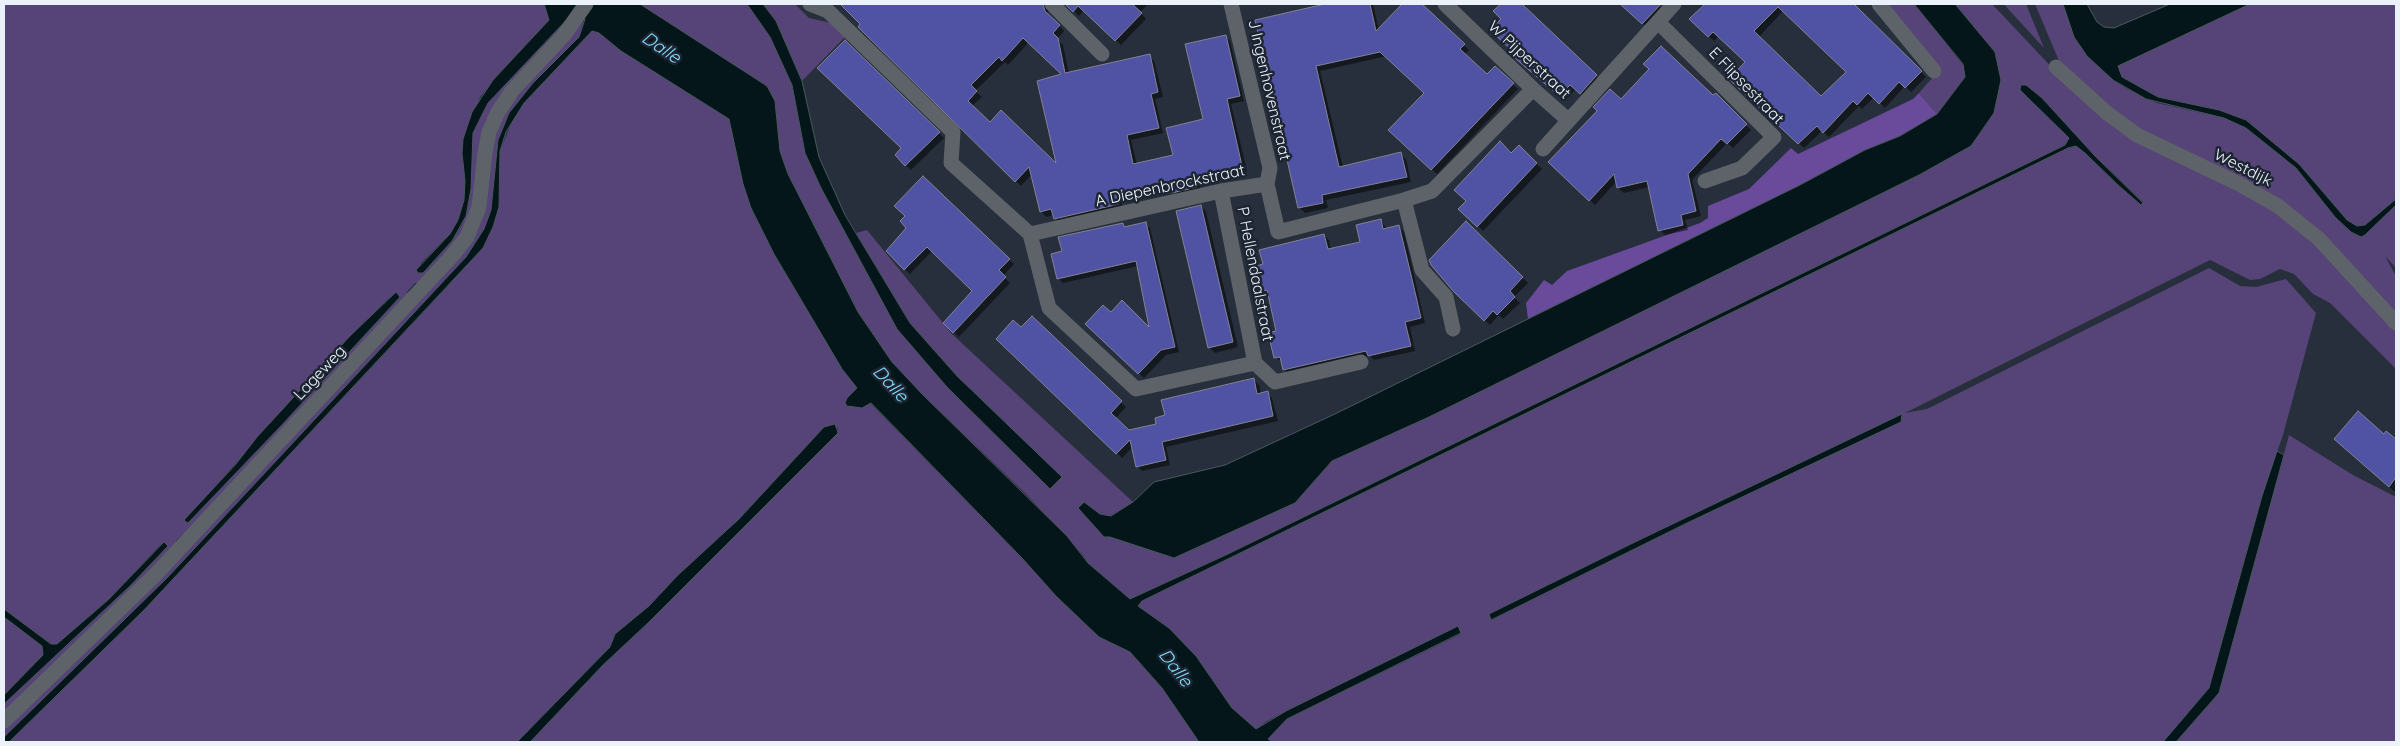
<!DOCTYPE html>
<style>
body{margin:0}
#map{position:relative;width:2400px;height:746px;overflow:hidden;background:#272f3c;font-family:Quicksand,sans-serif}
canvas{display:block}
.frame{position:absolute;inset:0;border:5px solid #ecf2fa;pointer-events:none}
</style>
<div id="map">
<canvas width="2400" height="746"></canvas>
<div class="frame"></div>
</div>
<script>
const g = document.querySelector('canvas').getContext('2d');
g.lineJoin = 'round';
function paint(path, color) {
  g.fillStyle = color;
  g.fill(path, 'evenodd');
}
function toPath(rows) {
  const path = new Path2D();
  for (const r of rows) {
    path.moveTo(r[0], r[1]);
    for (let i = 2; i < r.length; i += 2) path.lineTo(r[i], r[i + 1]);
  }
  return path;
}
function strokePath(path, color, width, dash) {
  g.strokeStyle = color;
  g.lineWidth = width;
  g.lineCap = dash ? 'butt' : 'round';
  g.setLineDash(dash || []);
  g.stroke(path);
}
function write(font, color, halo, rows, align = 'center') {
  g.font = font + ' Quicksand,sans-serif';
  g.lineWidth = 5;
  g.setLineDash([]);
  g.textBaseline = 'middle';
  g.strokeStyle = halo;
  g.fillStyle = color;
  for (const [text, x, y, turn = 0] of rows) {
    g.save();
    g.translate(x, y);
    g.rotate((+turn || 0) * Math.PI / 180);
    g.textAlign = isNaN(turn) ? turn : align;
    if (halo) g.strokeText(text, 0, 0);
    g.fillText(text, 0, 0);
    g.restore();
  }
}
const green = toPath([
 [4,4,544,4,549,20,480,97,462,153,465,181,464,200,458,220,450,234,421,263,418,273,423,273,452,241,462,225,473,133,479,117,488,103,574,12,508,90,469,224,423,282,415,283,407,292,408,297,190,532,183,534,176,541,176,547,4,715,4,704,130,586,168,546,161,544,108,600,57,644,51,644,4,609],
 [398,294,400,297,280,427,210,492,350,336,389,298],
 [640,4,747,4,770,37,792,85,805,153,821,188,897,329,947,387,1050,489,1061,477,957,376,910,323,856,233,867,230,952,334,1133,502,1110,516,1100,514,1084,502,1104,537,1110,537,1174,558,1295,503,1332,461,1429,417,1919,175,1971,146,1995,52,1955,4,1992,4,2076,93,2296,224,2396,329,2396,369,2330,303,2313,294,2294,274,2280,269,2260,279,2250,280,2210,260,1905,413,1927,409,2209,268,2240,286,2256,287,2286,279,2316,313,2283,435,2262,496,2209,688,2163,742,1272,742,1267,739,1287,719,1461,634,1458,627,1286,711,1267,721,1256,729,1232,708,1196,656,1138,606,1142,601,2068,148,2076,146,2085,153,2118,185,2141,204,2143,202,2095,156,2042,98,2026,85,2022,85,2020,90,2069,138,2065,145,1228,554,1130,599,1088,563,1083,555,1026,494,923,395,892,362,858,312,788,174,780,151,775,101],
 [1902,415,1687,523,1492,620,1489,614,1635,542],
 [763,4,795,4,809,18,836,24,848,34,802,81,776,21],
 [1884,4,1914,4,1963,65,1965,77,1937,114,1919,93,1939,70],
 [2004,4,2026,4,2044,48,2010,11],
 [2035,4,2063,4,2074,37,2087,56,2113,80,2127,89,2157,103,2224,118,2246,128,2296,168,2335,217,2351,232,2361,237,2396,205,2396,268,2385,256,2396,276,2396,316,2322,236,2138,130,2062,68],
 [2250,4,2396,4,2396,199,2365,225,2357,226,2347,220,2299,164,2246,120,2219,110,2158,97,2122,77,2117,66],
 [584,18,579,37,533,83,509,113,498,140,491,210,484,229,466,257,139,608,4,737,4,728,454,259,486,169,502,114],
 [592,31,599,33,621,51,729,119,743,184,751,208,774,254,842,368,857,388,847,398,870,403,1022,558,1056,596,1099,637,1130,652,1162,688,1199,742,530,742,603,665,649,622,838,433,838,428,824,427,739,519,677,576,649,606,615,634,610,647,517,742,9,742,144,610,448,286,499,207,500,151,513,119,524,103],
 [2289,435,2353,475,2396,497,2396,742,2176,742,2219,693],
 [4,617,42,646,43,655,4,695]
]);
const forest = toPath([
 [1919,93,1937,114,1900,136,1865,150,1800,185,1528,319,1526,303,1544,280,1552,285,1567,271,1700,223,1708,218,1708,206,1749,189,1791,148,1798,154,1913,99]
]);
const water = toPath([
 [544,4,640,4,767,86,775,101,780,151,788,174,858,312,892,362,923,395,1067,536,1088,563,1130,599,1228,554,2065,145,2069,138,2020,90,2021,85,2026,85,2042,98,2095,156,2143,203,2141,205,2118,185,2085,153,2076,146,2068,148,1142,601,1138,606,1169,628,1196,656,1232,708,1256,729,1286,711,1458,626,1461,633,1287,719,1268,739,1272,742,1199,742,1162,688,1130,652,1099,637,1056,596,1022,558,871,403,862,408,847,406,845,403,847,398,857,388,842,369,774,254,751,208,743,184,729,119,621,51,599,33,592,31,524,103,506,132,500,151,499,207,493,227,483,248,144,610,9,742,4,742,4,737,167,578,466,257,484,229,491,210,498,140,509,113,533,83,579,37,585,19,574,12,488,103,473,133,471,189,466,216,452,241,423,273,418,273,416,270,450,234,458,220,464,200,465,181,462,153,463,139,472,112,493,80,549,20,544,4],
 [747,4,763,4,776,21,802,81,819,157,845,215,910,323,957,376,1062,477,1050,489,947,387,897,329,821,188,805,153,792,85,770,37,747,4],
 [1914,4,1955,4,1995,52,2001,80,1994,113,1971,146,1919,175,1429,417,1332,461,1295,503,1174,558,1110,537,1104,537,1078,508,1084,502,1100,514,1111,516,1133,502,1154,482,1225,465,1337,413,1800,185,1865,150,1900,136,1937,114,1965,77,1963,64,1914,4],
 [2063,4,2087,4,2097,22,2104,27,2114,28,2170,4,2250,4,2118,66,2122,77,2158,97,2219,110,2246,120,2299,164,2347,220,2357,226,2365,225,2396,199,2396,205,2365,235,2361,237,2351,232,2335,217,2296,168,2246,128,2224,118,2146,99,2113,80,2087,56,2074,37,2063,4],
 [396,292,400,297,280,427,188,523,186,522,184,520,236,464,257,437,350,336,396,292],
 [1902,414,1901,422,1687,523,1491,620,1489,614,1635,542,1902,414],
 [835,424,838,433,649,622,603,665,532,740,530,742,517,742,610,647,615,634,649,606,677,576,739,519,824,427,835,424],
 [2277,451,2284,455,2219,693,2176,742,2163,742,2209,688,2262,496,2277,451],
 [164,542,168,546,130,586,4,704,4,695,43,655,42,646,4,617,4,609,51,644,57,644,108,600,164,542]
]);
const shadow = toPath([
 [841,4,1050,4,1048,13,1064,31,1057,39,1063,45,1069,74,1149,56,1154,61,1163,97,1155,99,1163,133,1131,140,1137,165,1174,156,1204,120,1225,36,1230,41,1244,101,1231,104,1247,171,1199,182,1201,192,1178,197,1172,188,1121,200,1123,209,1060,224,1054,215,1046,217,1041,211,1032,174,1021,186,859,26,862,24],
 [1029,42,1063,75,1058,167,990,123,972,106,982,97,975,91,1005,62,1008,65],
 [1066,4,1148,4,1140,12,1146,19,1121,45,1084,10,1079,16],
 [1331,4,1373,4,1379,30,1412,4,1420,4,1469,50,1464,55,1487,76,1495,67,1518,89,1437,174,1390,130,1425,93,1387,56,1320,71,1343,167,1400,154,1406,159,1411,182,1326,200,1328,208,1305,213,1300,208,1256,21],
 [1503,4,1523,4,1601,81,1586,98,1576,89,1565,100,1510,52,1512,50,1503,19,1495,11],
 [1622,4,1657,4,1664,11,1648,28],
 [1706,4,1851,4,1926,77,1911,92,1905,86,1885,108,1874,97,1862,109,1859,106,1829,137,1822,131,1804,148,1731,79,1747,62,1719,36,1714,41,1691,19],
 [1783,11,1848,73,1821,97,1759,37],
 [845,42,944,138,911,170,896,155,903,149],
 [1716,95,1751,130,1733,148,1727,143,1692,180,1701,216,1685,220,1688,230,1665,235,1660,230,1649,187,1624,193,1618,188,1617,181,1595,205,1550,162,1621,101,1713,97],
 [1519,147,1542,169,1483,231,1460,209],
 [923,178,1014,264,1003,276,1010,283,959,337,944,323,974,291,932,251,910,274,887,251,908,228,907,216],
 [1201,206,1206,212,1238,347,1215,353,1209,347],
 [1381,220,1387,230,1399,227,1404,232,1425,323,1410,327,1415,351,1374,360,1370,356,1289,375,1284,369,1282,362,1275,357,1277,332,1269,295,1265,296,1260,291,1264,265,1324,235,1329,240,1331,250,1362,243],
 [1145,223,1150,228,1179,352,1166,355,1144,378,1087,323,1111,314,1151,330,1138,266,1063,283,1058,278,1063,252,1123,224,1126,228],
 [1466,223,1528,283,1514,297,1520,303,1503,319,1499,315,1490,325,1455,292],
 [1032,318,1126,407,1115,419,1129,431,1158,425,1254,380,1259,385,1261,394,1267,393,1272,398,1278,421,1166,447,1170,465,1142,471,1137,466,1133,447,1122,458,998,339,1021,329],
 [2358,413,2396,446,2396,493,2335,439]
]);
const building = toPath([
 [840,4,1043,4,1045,11,1060,25,1053,33,1058,38,1065,73,1150,54,1158,92,1151,94,1159,128,1127,135,1133,164,1173,155,1166,128,1203,119,1185,44,1226,35,1240,96,1227,99,1242,166,1194,177,1197,187,1172,193,1169,183,1116,195,1119,204,1054,219,1051,209,1040,212,1029,167,1015,182,858,27,860,24,840,4],
 [1023,38,1061,74,1037,81,1056,163,1001,110,990,122,968,101,977,91,971,85,999,57,1002,61,1023,38],
 [1065,4,1132,4,1142,13,1115,41,1078,6,1073,12,1065,4],
 [1325,4,1370,4,1376,31,1402,4,1422,4,1465,44,1460,49,1487,74,1495,66,1514,83,1431,170,1388,130,1424,93,1380,52,1316,66,1339,167,1401,152,1407,177,1322,195,1323,203,1298,208,1255,20,1325,4],
 [1501,4,1522,4,1595,73,1597,75,1580,94,1570,85,1559,96,1508,52,1510,49,1490,30,1501,19,1493,11,1501,4],
 [1620,4,1661,4,1642,24,1620,4],
 [1705,4,1854,4,1922,71,1905,88,1899,82,1879,104,1868,93,1857,105,1853,101,1823,133,1817,126,1798,144,1729,79,1745,62,1713,32,1708,37,1689,19,1705,4],
 [1778,7,1846,72,1821,96,1754,31,1778,7],
 [845,40,940,132,905,166,895,155,901,148,817,68,845,40],
 [1661,46,1713,95,1716,93,1747,124,1727,144,1721,139,1688,174,1696,211,1681,215,1683,225,1658,231,1647,181,1617,188,1614,174,1589,201,1548,162,1597,111,1593,107,1610,89,1621,99,1649,69,1643,64,1661,46],
 [1500,141,1511,153,1519,145,1537,163,1477,227,1458,209,1466,201,1454,190,1500,141],
 [923,176,1010,259,999,270,1006,277,953,333,943,323,972,291,927,247,904,270,886,251,906,228,900,221,905,216,894,206,923,176],
 [1201,205,1233,342,1208,348,1176,211,1201,205],
 [1381,219,1383,229,1399,225,1412,279,1421,318,1405,322,1411,346,1368,356,1366,351,1283,370,1280,357,1274,358,1268,333,1276,331,1267,290,1259,292,1253,267,1263,264,1259,250,1324,234,1328,249,1360,242,1356,225,1381,219],
 [1466,221,1523,277,1510,291,1515,297,1497,315,1493,311,1484,321,1454,292,1431,265,1429,260,1466,221],
 [1146,222,1175,347,1161,350,1138,374,1085,324,1103,305,1111,312,1122,300,1149,327,1136,261,1057,279,1051,254,1062,251,1058,237,1123,223,1124,227,1146,222],
 [1032,316,1122,401,1111,413,1129,430,1156,424,1155,418,1165,415,1161,400,1254,378,1257,394,1268,391,1273,416,1162,442,1166,460,1136,467,1130,440,1116,454,996,339,1013,320,1021,327,1032,316],
 [2358,411,2384,434,2386,431,2396,439,2396,477,2389,487,2334,439,2358,411]
]);
const minor = toPath([
 [810,4,828,11,953,132,951,163,1030,234,1049,308,1136,389,1255,363,1275,382,1361,362],
 [1052,4,1102,54],
 [1231,4,1270,168,1267,184],
 [1445,4,1533,89,1568,120],
 [1879,4,1934,71],
 [1658,22,1774,137,1742,168,1705,181],
 [2056,67,2107,113,2137,135,2239,184,2278,206,2319,239,2396,323],
 [1543,149,1674,4],
 [1221,191,1255,363],
 [1404,200,1422,270,1446,297,1453,329],
 [1030,234,1221,191,1267,184,1278,232,1404,200,1432,191,1533,89],
 [4,721,156,574,452,256,467,237,479,207,485,153,489,132,498,112,512,91,564,35,586,4]
]);
const streetNames = [
 ["W Pijperstraat",1529,60,43],
 ["E Flipsestraat",1746,86,46],
 ["J Ingenhovenstraat",1269,90,77],
 ["Westdijk",2243,168,27],
 ["A Diepenbrockstraat",1170,186,-12],
 ["P Hellendaalstraat",1255,274,79],
 ["Lageweg",320,373,-47]
];
const waterNames = [
 ["Dalle",661,48,34],
 ["Dalle",890,384,47],
 ["Dalle",1175,668,52]
];
paint(green, '#564377');
paint(forest, '#694a9b');
paint(water, '#05161b');
strokePath(water, '#4a585e', 1);
paint(shadow, '#0007');
paint(building, '#5052a4');
strokePath(building, '#818394', 1);
strokePath(minor, '#5d6369', 15);
write('16px', '#ecf2fa', '#1d2532', streetNames);
write('italic 18px', '#80daf7', '#1d2532', waterNames);
</script>
